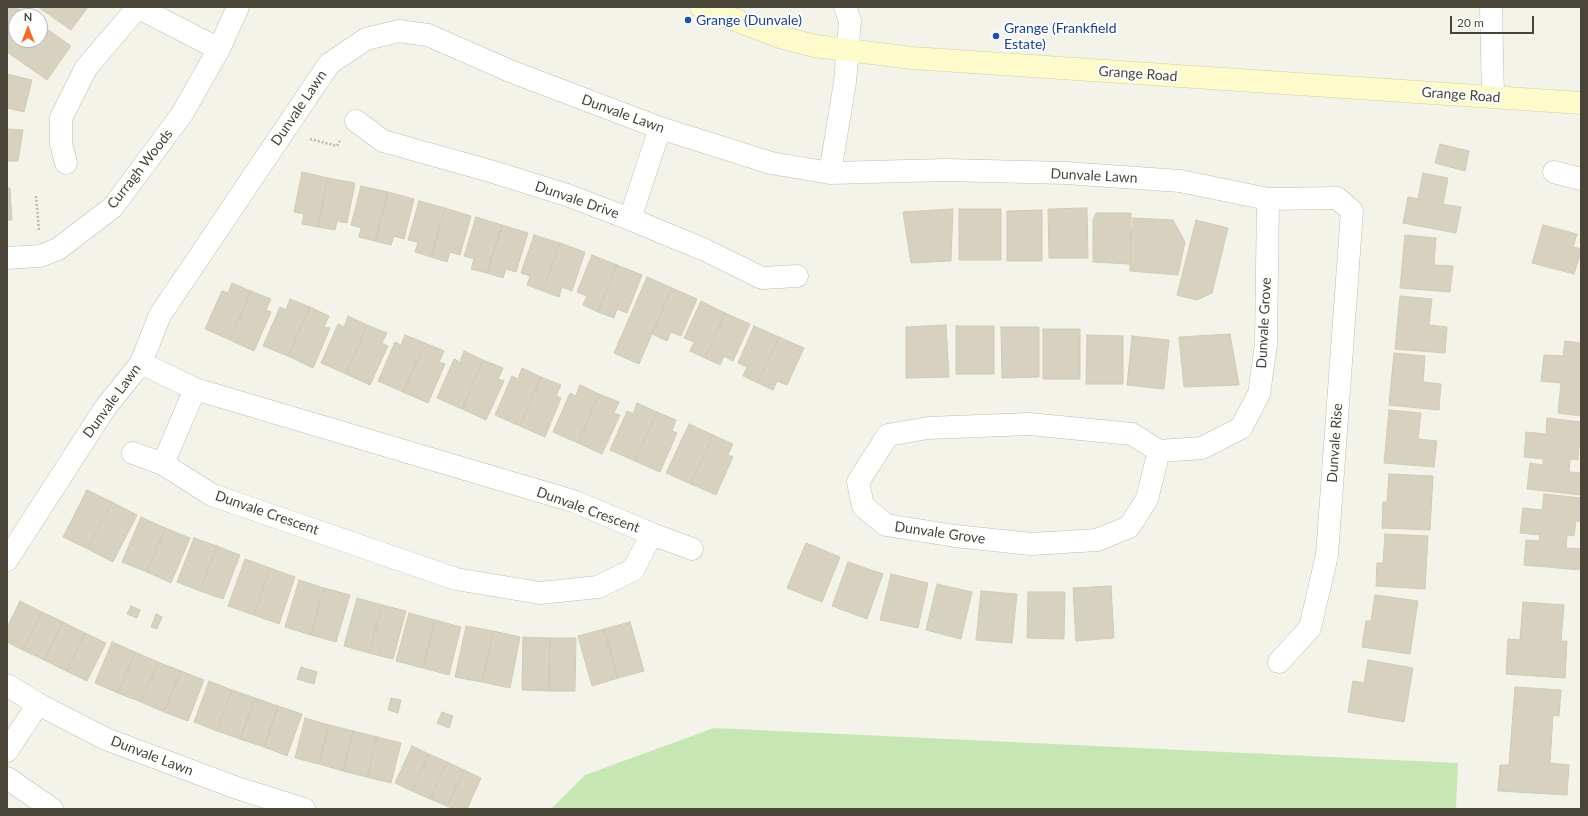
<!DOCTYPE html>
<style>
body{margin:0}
#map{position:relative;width:1588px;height:816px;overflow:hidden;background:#f4f3ea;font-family:Lato,sans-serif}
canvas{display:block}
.frame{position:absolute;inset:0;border:8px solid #484538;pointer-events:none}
.north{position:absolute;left:8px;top:8px;width:40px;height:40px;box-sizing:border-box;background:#fff;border:1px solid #b6b5af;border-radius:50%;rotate:0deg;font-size:11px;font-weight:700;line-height:16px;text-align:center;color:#484538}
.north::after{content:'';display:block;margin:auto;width:14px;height:18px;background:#f46c21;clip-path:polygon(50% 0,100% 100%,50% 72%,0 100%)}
.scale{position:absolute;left:1450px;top:16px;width:84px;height:18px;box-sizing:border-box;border:2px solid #484538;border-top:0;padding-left:5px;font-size:12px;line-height:14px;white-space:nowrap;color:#484538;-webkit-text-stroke:3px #fff;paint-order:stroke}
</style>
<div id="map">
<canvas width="1588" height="816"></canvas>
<div class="frame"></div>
<div class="north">N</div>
<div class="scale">20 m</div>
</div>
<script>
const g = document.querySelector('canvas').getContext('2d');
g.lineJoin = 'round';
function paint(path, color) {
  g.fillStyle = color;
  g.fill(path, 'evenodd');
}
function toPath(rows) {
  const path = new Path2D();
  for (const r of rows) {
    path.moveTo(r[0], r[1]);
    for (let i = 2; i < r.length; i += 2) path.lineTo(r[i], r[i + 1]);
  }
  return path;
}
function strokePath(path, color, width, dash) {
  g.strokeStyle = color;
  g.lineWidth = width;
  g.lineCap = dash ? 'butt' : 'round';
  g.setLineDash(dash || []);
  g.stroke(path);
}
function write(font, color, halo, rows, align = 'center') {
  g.font = font + ' Lato,sans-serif';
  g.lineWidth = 4;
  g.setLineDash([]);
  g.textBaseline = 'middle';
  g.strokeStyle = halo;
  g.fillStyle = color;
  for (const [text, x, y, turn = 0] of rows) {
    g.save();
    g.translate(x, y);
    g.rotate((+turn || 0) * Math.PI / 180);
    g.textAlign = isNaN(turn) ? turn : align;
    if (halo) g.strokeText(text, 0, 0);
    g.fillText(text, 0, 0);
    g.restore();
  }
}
const green = toPath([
 [714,728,1458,763,1456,809,551,809,585,775]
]);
const building = toPath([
 [7,7,16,7,28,16,16,16,16,40,40,40,40,24,71,46,47,80,7,52,7,7],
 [38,7,88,7,71,30,38,7],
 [7,74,32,80,24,112,7,108,7,74],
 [7,129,23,130,18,161,7,161,7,129],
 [1440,144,1469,151,1465,171,1435,163,1440,144],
 [302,172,328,178,318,227,302,224,304,214,294,212,302,172],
 [1423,173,1448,178,1443,204,1461,207,1456,233,1403,223,1408,197,1418,199,1423,173],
 [328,178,355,183,347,223,337,221,335,230,318,227,328,178],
 [361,186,388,192,375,241,359,237,361,228,351,225,361,186],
 [7,188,10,188,12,220,7,220,7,188],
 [388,192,414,199,404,239,394,236,391,245,375,241,388,192],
 [419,201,445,208,431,257,415,252,418,242,408,240,419,201],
 [445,208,471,216,460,255,450,252,447,262,431,257,445,208],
 [1087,208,1088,258,1049,258,1048,209,1087,208],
 [953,209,951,261,911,263,903,212,953,209],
 [959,209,1001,209,1001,260,959,260,959,209],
 [1042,210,1042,261,1007,261,1007,211,1042,210],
 [1096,213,1131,213,1130,264,1093,262,1093,220,1096,213],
 [476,217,502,225,487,273,471,269,474,259,464,256,476,217],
 [1133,218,1173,220,1185,242,1178,275,1130,271,1130,249,1133,218],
 [1196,220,1228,228,1212,293,1197,300,1177,295,1196,220],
 [502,225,528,233,516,272,506,269,503,278,487,273,502,225],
 [1543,225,1577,234,1573,247,1581,249,1581,251,1574,274,1532,263,1543,225],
 [534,235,560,243,543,291,527,285,530,276,521,273,534,235],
 [1405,235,1436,238,1434,265,1453,266,1450,292,1400,288,1405,235],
 [560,243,585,252,572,291,562,287,559,297,543,291,560,243],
 [592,255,617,265,598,312,583,305,587,296,577,292,592,255],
 [617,265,642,275,627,313,617,309,614,318,598,312,617,265],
 [647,277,672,288,639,364,614,353,647,277],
 [232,283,251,291,230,340,205,329,222,291,228,293,232,283],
 [672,288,697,299,681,336,671,332,667,341,652,334,672,288],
 [251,291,271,299,266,310,271,312,254,351,230,340,251,291],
 [1400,296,1432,299,1429,325,1447,327,1445,353,1395,349,1400,296],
 [290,299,310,307,288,356,263,346,280,307,286,310,290,299],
 [701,301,725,313,705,358,690,351,694,342,684,338,701,301],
 [310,307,329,316,324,327,330,328,313,368,288,356,310,307],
 [725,313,750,324,733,361,724,356,720,365,705,358,725,313],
 [348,316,367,325,346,374,321,363,338,324,344,327,348,316],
 [367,325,387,333,382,343,388,346,370,385,346,374,367,325],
 [946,325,949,377,906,378,906,327,946,325],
 [754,326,779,337,758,383,743,376,747,367,738,363,754,326],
 [956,326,994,326,994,374,956,374,956,326],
 [1001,327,1039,327,1039,377,1002,378,1001,327],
 [1043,329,1080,329,1080,379,1043,379,1043,329],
 [1230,334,1239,385,1184,387,1179,337,1230,334],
 [405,335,425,343,403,392,378,381,395,342,401,345,405,335],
 [1087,335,1123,336,1123,384,1086,384,1087,335],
 [1132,336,1169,340,1164,389,1127,385,1132,336],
 [779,337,804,348,787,385,777,381,773,390,758,383,779,337],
 [1565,341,1581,343,1581,416,1558,413,1561,383,1541,381,1544,355,1563,356,1565,341],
 [425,343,444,351,439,362,445,364,428,403,403,392,425,343],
 [464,351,483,360,462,409,437,398,454,359,460,362,464,351],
 [1394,353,1425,356,1423,382,1441,384,1439,410,1389,405,1394,353],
 [483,360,503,368,498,379,504,381,486,420,462,409,483,360],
 [522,368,541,377,520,426,495,415,512,376,518,379,522,368],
 [541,377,561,385,556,396,561,398,545,437,520,426,541,377],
 [580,385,599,394,578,443,553,432,570,393,576,396,580,385],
 [599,394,619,402,614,413,620,415,602,454,578,443,599,394],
 [637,403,657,412,635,461,610,450,627,411,633,414,637,403],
 [1389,410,1421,413,1418,439,1437,441,1434,467,1384,463,1389,410],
 [657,412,676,420,672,431,677,433,660,472,635,461,657,412],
 [1547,418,1581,422,1581,446,1579,446,1578,460,1570,459,1569,472,1581,473,1581,495,1527,489,1530,463,1543,465,1543,459,1524,457,1526,432,1546,434,1547,418],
 [689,424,713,435,691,484,666,473,689,424],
 [713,435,733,444,728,455,733,457,716,495,691,484,713,435],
 [1389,474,1433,476,1430,530,1382,528,1383,502,1387,502,1389,474],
 [87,490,112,502,88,549,63,537,87,490],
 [1544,494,1581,498,1581,522,1576,521,1574,536,1567,535,1566,548,1581,549,1581,570,1524,565,1526,540,1539,541,1540,535,1520,533,1523,508,1542,510,1544,494],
 [112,502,137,515,113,562,88,549,112,502],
 [141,517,165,528,147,572,122,562,141,517],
 [165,528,190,538,171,583,147,572,165,528],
 [1385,534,1428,536,1425,589,1376,586,1377,563,1383,563,1385,534],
 [194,538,217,546,200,591,177,582,194,538],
 [806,543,840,557,822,602,787,588,806,543],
 [217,546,240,555,223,599,200,591,217,546],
 [245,559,270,568,254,615,228,606,245,559],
 [848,562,883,574,867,619,832,606,848,562],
 [270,568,295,577,279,624,254,615,270,568],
 [891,574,928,583,918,628,880,620,891,574],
 [299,580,324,588,311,635,285,627,299,580],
 [937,584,972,592,961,639,926,630,937,584],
 [1111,586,1114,638,1076,641,1073,588,1111,586],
 [324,588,350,595,336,642,311,635,324,588],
 [981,591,1017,594,1012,643,976,640,981,591],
 [1028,592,1065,592,1064,639,1027,638,1028,592],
 [1375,595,1418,601,1410,654,1362,647,1366,621,1371,621,1375,595],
 [357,598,382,605,369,653,344,646,357,598],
 [20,601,42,612,23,650,7,642,7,628,20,601],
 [1523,602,1564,605,1561,641,1567,641,1565,678,1506,674,1508,639,1520,640,1523,602],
 [382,605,406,611,393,659,369,653,382,605],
 [131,606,140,610,137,618,127,614,131,606],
 [42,612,63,622,44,660,23,650,42,612],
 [409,613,435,620,423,668,396,661,409,613],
 [156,614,162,617,157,629,151,627,156,614],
 [435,620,461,627,449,675,423,668,435,620],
 [63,622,85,633,66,671,44,660,63,622],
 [630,622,644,671,618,678,604,629,630,622],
 [466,626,493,631,482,682,455,677,466,626],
 [604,629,618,678,592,686,578,636,604,629],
 [493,631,520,637,510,688,482,682,493,631],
 [85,633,106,643,87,681,66,671,85,633],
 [523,637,550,638,549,691,522,690,523,637],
 [550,638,576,638,575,691,549,691,550,638],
 [112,642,135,652,118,693,95,683,112,642],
 [135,652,158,662,141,702,118,693,135,652],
 [1368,660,1413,668,1404,722,1348,712,1353,681,1364,683,1368,660],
 [158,662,181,671,164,712,141,702,158,662],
 [301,667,317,672,314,684,297,679,301,667],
 [181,671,204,680,188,721,164,712,181,671],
 [209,681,232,690,217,731,194,722,209,681],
 [1515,687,1561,690,1559,716,1553,715,1550,763,1569,765,1567,795,1498,791,1500,765,1509,765,1515,687],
 [232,690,255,698,240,739,217,731,232,690],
 [255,698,278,706,264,747,240,739,255,698],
 [391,698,401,700,398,713,388,710,391,698],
 [278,706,302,714,287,756,264,747,278,706],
 [442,712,453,716,449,728,437,723,442,712],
 [305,718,329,725,319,764,295,758,305,718],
 [329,725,353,731,343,771,319,764,329,725],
 [353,731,377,737,367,777,343,771,353,731],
 [377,737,401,743,391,783,367,777,377,737],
 [412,746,429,754,412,791,395,783,412,746],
 [429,754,447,762,430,799,412,791,429,754],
 [447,762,464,770,447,806,430,799,447,762],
 [464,770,481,778,467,809,453,809,447,806,464,770]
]);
const path = toPath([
 [310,139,337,146,340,141],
 [36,196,39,230]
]);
const minor = toPath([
 [137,7,219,49],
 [1491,7,1493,97],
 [356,121,383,141,490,171,567,195,630,219,705,250,762,278,797,276],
 [66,163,61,144,61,118,86,68,138,7],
 [1554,172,1581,179],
 [830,173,845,82,850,21,845,7],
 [630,219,660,128],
 [7,258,40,256,58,249,113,207,182,114,219,49,238,7],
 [1159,451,1147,499,1129,527,1097,540,1031,544,955,536,886,525,863,506,858,482,888,435,928,428,1029,424,1132,434,1159,451,1202,448,1241,428,1259,394,1266,344,1268,199],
 [133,453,163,464,212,495,456,579,540,593,598,587,633,570,652,534,573,501,195,389,141,363],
 [163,464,195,389],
 [652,534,692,549],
 [7,560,105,408,141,363,160,315,329,64,366,39,399,31,428,35,510,71,660,128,771,163,830,173,946,170,1066,173,1180,181,1268,199,1337,198,1352,211,1327,555,1310,628,1279,662],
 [7,685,38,704,106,739,237,788,304,809],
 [7,751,38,704],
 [7,778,52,809]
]);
const secondary = toPath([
 [701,7,780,37,815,46,912,58,1581,103]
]);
const markers = [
 [688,20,4,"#1a4fb4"],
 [996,36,4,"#1a4fb4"]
];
const transitNames = [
 ["Grange (Dunvale)",696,20],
 ["Grange (Frankfield",1004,28],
 ["Estate)",1004,44]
];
const streetNames = [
 ["Grange Road",1138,74,4],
 ["Grange Road",1461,95,4],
 ["Dunvale Lawn",299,108,-56],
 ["Dunvale Lawn",623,114,20],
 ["Curragh Woods",140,169,-52],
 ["Dunvale Lawn",1094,176,3],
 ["Dunvale Drive",577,200,19],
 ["Dunvale Grove",1264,323,-87],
 ["Dunvale Lawn",112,401,-54],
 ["Dunvale Rise",1335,443,-86],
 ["Dunvale Crescent",588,510,20],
 ["Dunvale Crescent",267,513,19],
 ["Dunvale Grove",940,533,8],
 ["Dunvale Lawn",152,756,21]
];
paint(green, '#c6e7b4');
paint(building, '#d6d2bf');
strokePath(building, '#d0cbb3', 1);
strokePath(minor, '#c0bdac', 23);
strokePath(secondary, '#d3d09a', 23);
strokePath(path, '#c1bc9e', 2.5, [2, 2]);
strokePath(minor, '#fff', 22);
strokePath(secondary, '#fdfbcb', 22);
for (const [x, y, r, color] of markers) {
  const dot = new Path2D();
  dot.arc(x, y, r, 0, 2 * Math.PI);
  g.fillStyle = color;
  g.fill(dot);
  strokePath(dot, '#fff', 1.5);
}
write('14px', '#164399', '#fff', transitNames, 'left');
write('14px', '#484538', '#fff', streetNames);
</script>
